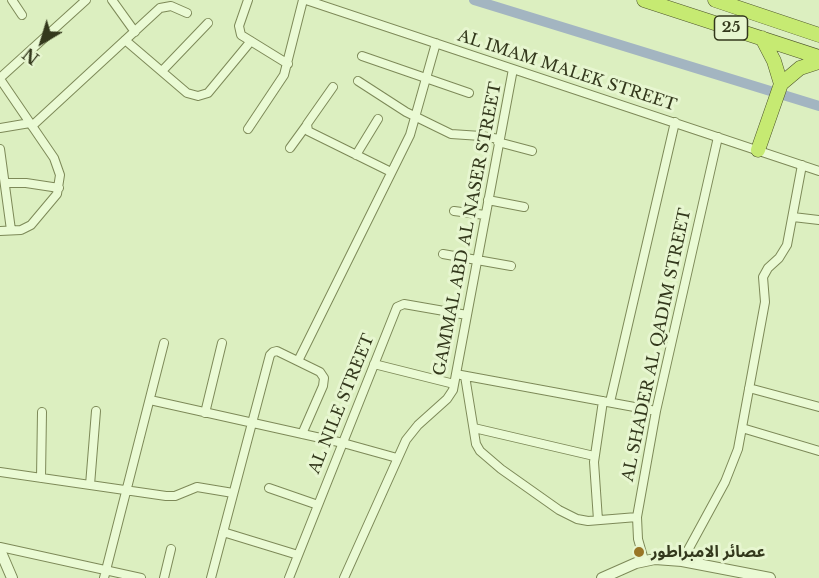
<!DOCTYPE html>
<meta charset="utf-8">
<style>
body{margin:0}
#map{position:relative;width:819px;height:578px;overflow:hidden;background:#dcefc0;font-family:"Libre Baskerville",serif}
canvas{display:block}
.north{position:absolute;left:12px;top:12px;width:60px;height:60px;-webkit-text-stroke:4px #e7f6d0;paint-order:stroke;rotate:218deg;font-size:16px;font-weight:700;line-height:24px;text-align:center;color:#33381c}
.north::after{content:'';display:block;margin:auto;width:21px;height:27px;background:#33381c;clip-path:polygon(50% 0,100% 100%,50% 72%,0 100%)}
</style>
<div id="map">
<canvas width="819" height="578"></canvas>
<div class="north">N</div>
</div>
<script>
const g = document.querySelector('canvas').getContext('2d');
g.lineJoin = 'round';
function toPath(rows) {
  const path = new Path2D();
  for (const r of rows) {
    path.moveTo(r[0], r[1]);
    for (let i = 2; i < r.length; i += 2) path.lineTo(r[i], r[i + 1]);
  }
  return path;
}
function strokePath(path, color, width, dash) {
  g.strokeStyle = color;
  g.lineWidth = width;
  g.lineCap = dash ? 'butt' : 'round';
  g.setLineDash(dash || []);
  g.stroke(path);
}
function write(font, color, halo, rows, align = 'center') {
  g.font = font + ' "Libre Baskerville","Noto Sans Arabic",serif';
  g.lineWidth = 6;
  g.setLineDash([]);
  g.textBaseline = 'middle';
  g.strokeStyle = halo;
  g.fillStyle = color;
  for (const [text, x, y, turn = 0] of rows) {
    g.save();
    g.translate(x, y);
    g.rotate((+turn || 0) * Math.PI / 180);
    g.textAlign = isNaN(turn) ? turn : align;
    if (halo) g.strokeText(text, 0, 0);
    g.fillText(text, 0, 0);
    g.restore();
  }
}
const canal = toPath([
 [474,0,819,106]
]);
const minor = toPath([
 [12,0,22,15],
 [112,0,135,32],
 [248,0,239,26,241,35,288,64],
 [306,0,819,171],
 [125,40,187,93,198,96,208,93,251,41],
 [362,56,469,93],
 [162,71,208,23],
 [0,78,86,0],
 [0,79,54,158,60,175,57,194,31,225,21,230,0,231],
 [358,81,406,112,451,134,481,136,499,139],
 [333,87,307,124,308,131,391,172],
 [32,126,160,8,171,6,187,13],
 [0,128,30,123],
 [248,129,284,75,303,0],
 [498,142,532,151],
 [290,148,306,126],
 [0,149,11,230],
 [356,155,378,119],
 [5,183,26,183,59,188],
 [488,200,524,207],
 [454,211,485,215],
 [793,217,819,220],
 [443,254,511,266],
 [298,361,410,135,436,43],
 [374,364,454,384],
 [461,375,656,411],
 [465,376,476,444,480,451,501,469,559,510,577,519,588,521,637,517],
 [749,388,819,407],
 [150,400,343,443,397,458],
 [610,402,675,122],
 [205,413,222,343],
 [474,428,594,456],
 [742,428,819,451],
 [0,472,166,496,175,496,197,487,233,493],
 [41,478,42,412],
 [90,485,96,411],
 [269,488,318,505],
 [598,520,594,462,603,401],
 [223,532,298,555],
 [0,547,141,578],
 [644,560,638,539,637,517,656,411,718,137],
 [682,561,725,482,738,449,765,302,763,277,768,268,779,258,787,245,802,165],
 [104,578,164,343],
 [164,578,171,549],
 [211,578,270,355,273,352,277,351,320,372,324,378,323,386,302,434],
 [289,578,397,307,404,304,467,315],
 [344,578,406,440,418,425,447,399,453,390,513,69]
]);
const tertiary = toPath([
 [0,550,12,578],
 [602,578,636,563,655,559,682,561,770,578]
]);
const trunk = toPath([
 [644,0,819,57],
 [715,0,819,35],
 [762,38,774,61,781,84],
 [758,150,781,84,800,68,819,62]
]);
const markers = [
 [639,552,6,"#997626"]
];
const shields = [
 [731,28,33]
];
const shieldNames = [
 ["25",731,28]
];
const streetNames = [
 ["AL IMAM MALEK STREET",567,71,18],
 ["GAMMAL ABD AL NASER STREET",468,229,-79],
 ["AL SHADER AL QADIM STREET",657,345,-78],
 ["AL NILE STREET",342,404,-68]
];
const poiNames = [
 ["عصائر الامبراطور",651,552]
];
strokePath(canal, '#a3b5c1', 10);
strokePath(minor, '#7d8958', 10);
strokePath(tertiary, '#7d8958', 12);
strokePath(trunk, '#4f562c', 15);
strokePath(minor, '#eafad4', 8);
strokePath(tertiary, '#eafad4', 10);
strokePath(trunk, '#c6ea72', 14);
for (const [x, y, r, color] of markers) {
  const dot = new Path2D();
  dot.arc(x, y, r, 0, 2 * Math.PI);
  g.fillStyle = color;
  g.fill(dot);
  strokePath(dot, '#e7f6d0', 2);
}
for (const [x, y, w] of shields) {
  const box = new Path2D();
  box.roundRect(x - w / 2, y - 12, w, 24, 4.5);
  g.fillStyle = '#e7f6d0';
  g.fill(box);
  strokePath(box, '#33381c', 1.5);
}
write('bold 15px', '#33381c', null, shieldNames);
write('16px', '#33381c', '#e7f6d0', streetNames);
write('bold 16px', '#33381c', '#e7f6d0', poiNames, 'left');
</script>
